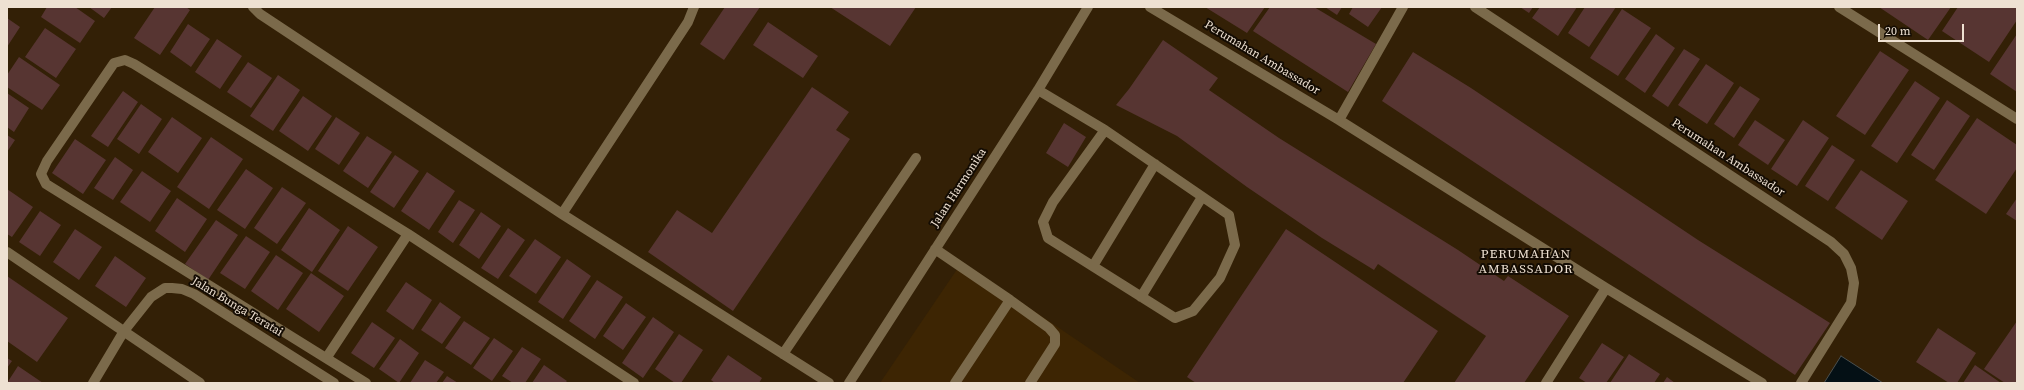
<!DOCTYPE html>
<style>
body{margin:0}
#map{position:relative;width:2024px;height:390px;overflow:hidden;background:#332006;font-family:"Source Serif 4",serif}
canvas{display:block}
.frame{position:absolute;inset:0;border:8px solid #eee1d2;pointer-events:none}
.scale{position:absolute;left:1878px;top:24px;width:86px;height:18px;box-sizing:border-box;border:2px solid #eee1d2;border-top:0;padding-left:5px;font-size:12px;line-height:14px;white-space:nowrap;color:#eee1d2;-webkit-text-stroke:3px #140c03;paint-order:stroke}
</style>
<div id="map">
<canvas width="2024" height="390"></canvas>
<div class="frame"></div>
<div class="scale">20 m</div>
</div>
<script>
const g = document.querySelector('canvas').getContext('2d');
g.lineJoin = 'round';
function paint(path, color) {
  g.fillStyle = color;
  g.fill(path, 'evenodd');
}
function toPath(rows) {
  const path = new Path2D();
  for (const r of rows) {
    path.moveTo(r[0], r[1]);
    for (let i = 2; i < r.length; i += 2) path.lineTo(r[i], r[i + 1]);
  }
  return path;
}
function strokePath(path, color, width, dash) {
  g.strokeStyle = color;
  g.lineWidth = width;
  g.lineCap = dash ? 'butt' : 'round';
  g.setLineDash(dash || []);
  g.stroke(path);
}
function write(font, color, halo, rows, align = 'center') {
  g.font = font + ' "Source Serif 4",serif';
  g.lineWidth = 4;
  g.setLineDash([]);
  g.textBaseline = 'middle';
  g.strokeStyle = halo;
  g.fillStyle = color;
  for (const [text, x, y, turn = 0] of rows) {
    g.save();
    g.translate(x, y);
    g.rotate((+turn || 0) * Math.PI / 180);
    g.textAlign = isNaN(turn) ? turn : align;
    if (halo) g.strokeText(text, 0, 0);
    g.fillText(text, 0, 0);
    g.restore();
  }
}
const built = toPath([
 [962,262,1140,383,880,383]
]);
const water = toPath([
 [1841,356,1883,383,1824,383,1841,356]
]);
const building = toPath([
 [47,7,75,7,95,21,80,43,41,17],
 [89,7,112,7,104,18],
 [155,7,186,7,190,10,160,55,134,38],
 [725,7,760,7,724,60,700,44],
 [830,7,916,7,890,46],
 [1205,7,1265,7,1247,33],
 [1270,7,1314,7,1376,44,1348,92,1253,31],
 [1325,7,1342,7,1337,15],
 [1353,7,1382,7,1368,27,1349,14],
 [1520,7,1533,7,1529,13],
 [1540,7,1577,7,1558,36,1532,18],
 [1585,7,1616,7,1589,47,1568,33],
 [1879,7,1951,7,1928,40],
 [1958,7,2017,7,2017,20,1989,62,1942,31],
 [1622,9,1651,28,1618,76,1590,58],
 [7,18,20,27,7,47],
 [768,22,818,56,803,78,753,45],
 [188,24,210,39,191,67,170,52],
 [45,28,76,49,56,78,25,57],
 [1656,34,1675,48,1645,93,1625,79],
 [2017,34,2017,92,1990,74],
 [217,39,242,56,220,89,195,72],
 [1163,40,1218,78,1209,90,1279,138,1458,250,1504,281,1508,276,1569,316,1524,383,1454,383,1486,336,1378,264,1374,270,1322,238,1247,187,1177,136,1116,105,1129,89],
 [1684,49,1700,59,1668,107,1652,96],
 [1880,51,1909,70,1865,135,1836,116],
 [1413,52,1471,88,1698,240,1830,323,1795,375,1382,101],
 [19,57,60,85,42,110,7,87,7,75],
 [248,62,272,78,251,108,227,92],
 [1706,64,1734,83,1707,124,1678,105],
 [278,75,300,90,273,131,250,116],
 [1915,81,1940,98,1897,163,1871,146],
 [1740,86,1760,99,1734,138,1714,124],
 [812,87,849,112,836,130,850,139,733,311,648,252,677,210,712,233],
 [123,91,138,102,108,147,91,136],
 [7,93,29,108,14,132,7,127],
 [303,96,332,116,308,151,279,131],
 [1947,100,1970,116,1934,170,1911,155],
 [141,104,162,119,139,154,117,139],
 [172,117,202,138,178,173,148,152],
 [336,117,360,133,339,165,315,149],
 [1977,118,2017,145,2017,168,1986,214,1935,180],
 [1755,120,1785,140,1768,165,1738,145],
 [1803,120,1829,138,1797,186,1771,169],
 [1064,123,1086,137,1068,167,1046,153],
 [7,135,15,140,7,152],
 [367,136,392,152,368,188,343,171],
 [211,137,243,159,209,209,177,187],
 [75,139,106,160,83,194,52,173],
 [1832,145,1855,160,1828,201,1805,186],
 [395,155,419,171,394,208,370,192],
 [115,157,133,170,113,200,94,188],
 [246,169,273,188,245,229,217,210],
 [1861,170,1908,201,1882,240,1835,208],
 [142,171,171,191,150,222,120,202],
 [427,172,455,191,429,230,401,211],
 [282,187,306,203,277,244,254,228],
 [7,189,33,207,12,237,7,234],
 [177,198,207,219,185,252,155,231],
 [2017,198,2017,221,2006,214],
 [459,200,475,210,453,243,438,232],
 [309,208,340,230,312,272,281,250],
 [40,211,61,225,40,256,19,242],
 [481,212,501,226,479,259,459,245],
 [216,220,238,235,208,280,185,264],
 [348,226,378,247,348,291,318,271],
 [508,228,525,240,498,279,481,268],
 [75,229,102,247,79,280,53,262],
 [1286,229,1438,331,1403,383,1196,383,1187,377],
 [246,236,270,252,245,289,220,273],
 [535,239,561,257,536,294,509,276],
 [276,255,303,273,278,310,251,291],
 [115,256,146,278,126,307,95,286],
 [567,259,591,276,563,319,538,302],
 [311,273,344,296,319,332,286,309],
 [7,276,68,318,37,362,7,341],
 [597,280,623,297,595,339,569,321],
 [406,282,432,300,413,330,386,311],
 [440,302,461,317,442,344,421,330],
 [626,303,646,317,623,350,603,336],
 [653,317,674,332,643,378,622,363],
 [464,321,490,338,471,365,445,348],
 [2017,321,2017,383,2005,383,1984,369],
 [372,322,395,338,374,368,351,353],
 [1938,328,1976,353,1957,383,1949,383,1916,362],
 [679,334,703,350,681,383,675,383,655,369],
 [494,338,513,351,492,381,473,368],
 [400,339,419,353,399,383,379,369],
 [1602,343,1624,357,1606,383,1587,383,1579,378],
 [522,347,541,359,525,383,513,383,502,376],
 [1629,354,1660,374,1654,383,1610,383],
 [728,355,762,378,759,383,715,383,711,380],
 [7,358,12,361,7,368],
 [425,360,444,372,436,383,410,383],
 [544,365,567,381,565,383,532,383],
 [1975,365,2001,383,1963,383],
 [18,366,43,383,7,383],
 [447,376,458,383,442,383],
 [1667,377,1675,383,1663,383]
]);
const minor = toPath([
 [253,7,260,14,562,214,829,383],
 [1150,7,1339,120,1606,288,1762,383],
 [1475,7,1831,242,1844,254,1851,268,1854,283,1851,303,1801,383],
 [1839,7,2017,119],
 [1038,90,1105,130,1229,215,1235,245,1220,278,1193,311,1175,318,1048,238,1043,222,1053,202,1105,130],
 [1339,120,1403,7],
 [562,214,688,22,694,7],
 [935,249,1010,300,955,383],
 [7,252,200,383],
 [1093,266,1155,164],
 [1141,297,1202,197],
 [1010,300,1049,328,1055,335,1055,344,1030,383],
 [783,354,916,158],
 [327,357,408,234],
 [93,383,124,331,151,297,165,288,172,288,182,289,194,294,334,383],
 [366,383,46,184,41,174,47,161,114,63,125,60,134,64,408,234,634,383],
 [849,383,1038,90,1088,7],
 [1546,383,1606,288]
]);
const streetNames = [
 ["Perumahan Ambassador",1262,58,31],
 ["Perumahan Ambassador",1728,158,33],
 ["Jalan Harmonika",959,188,-57],
 ["Jalan Bunga Teratai",237,307,31]
];
const neighbourhoodNames = [
 ["PERUMAHAN",1526,255],
 ["AMBASSADOR",1526,270]
];
paint(built, '#3d2503');
paint(water, '#041015');
strokePath(water, '#4a4f4e', 1);
paint(building, '#573532');
strokePath(minor, '#7b6a4b', 10);
write('12px', '#eee1d2', '#140c03', streetNames);
g.letterSpacing = '1px';
write('13px', '#eee1d2', '#140c03', neighbourhoodNames);
g.letterSpacing = '0px';
</script>
